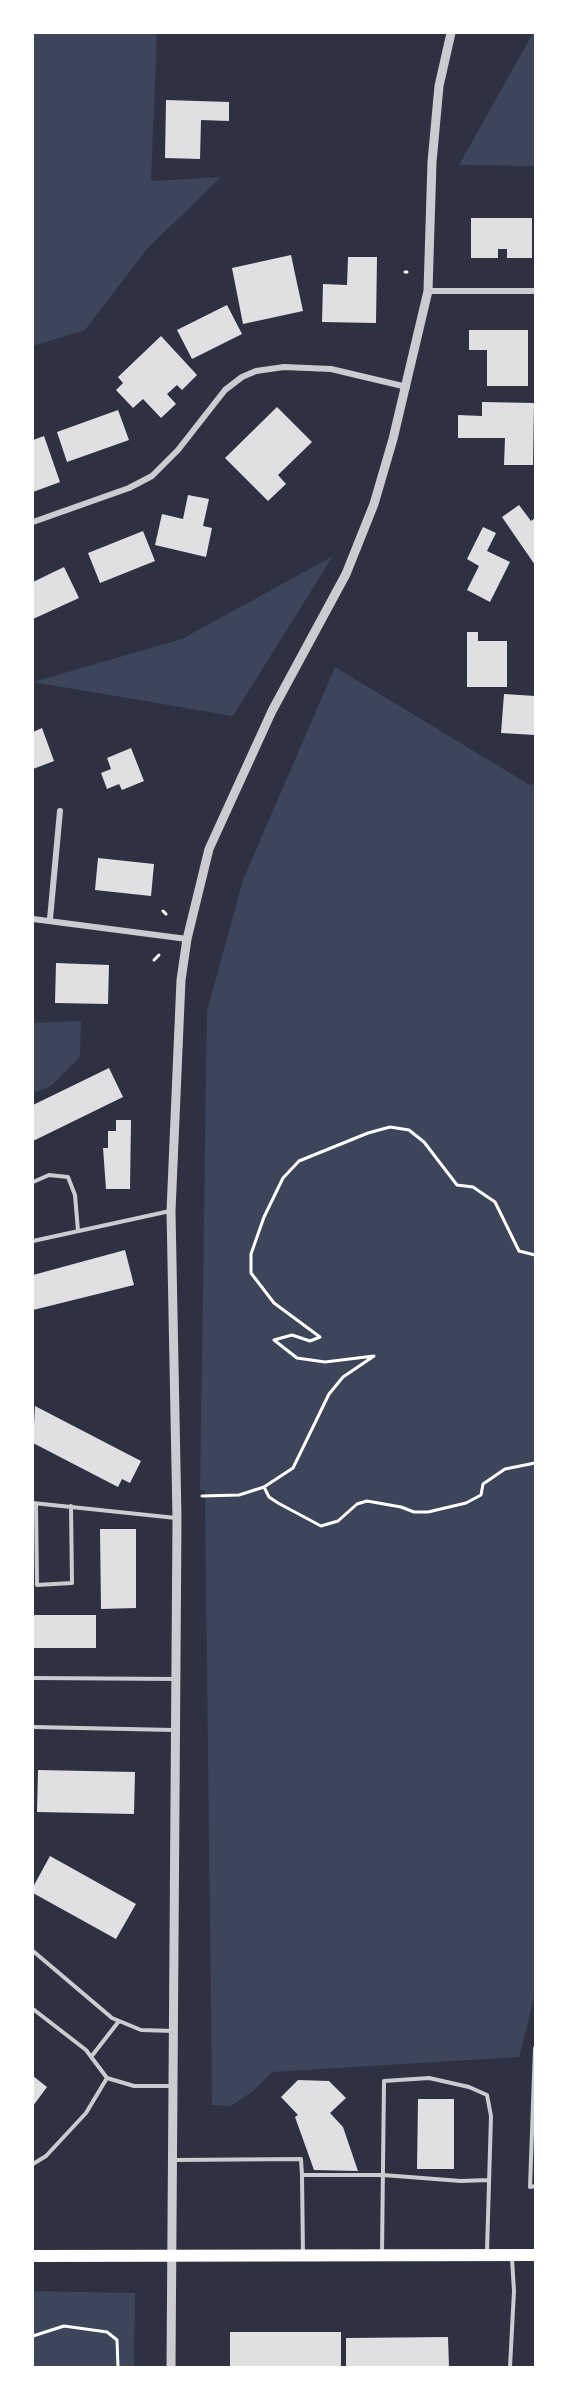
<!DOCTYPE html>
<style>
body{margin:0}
#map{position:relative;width:568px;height:2400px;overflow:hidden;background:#2d3142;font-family:"PT Sans Narrow",sans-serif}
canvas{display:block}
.frame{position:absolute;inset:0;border:34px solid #fff;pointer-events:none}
</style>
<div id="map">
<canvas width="568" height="2400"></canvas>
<div class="frame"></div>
</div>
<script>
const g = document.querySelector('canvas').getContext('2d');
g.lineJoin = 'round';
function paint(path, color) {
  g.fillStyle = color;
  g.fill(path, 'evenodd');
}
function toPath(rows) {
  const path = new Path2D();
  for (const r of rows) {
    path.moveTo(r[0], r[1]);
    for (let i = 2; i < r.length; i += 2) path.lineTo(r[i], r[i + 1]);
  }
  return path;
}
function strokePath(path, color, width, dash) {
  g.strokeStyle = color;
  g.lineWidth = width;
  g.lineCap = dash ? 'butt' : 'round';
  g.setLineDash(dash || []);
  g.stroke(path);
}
const green = toPath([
 [33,33,157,33,151,181,221,177,147,249,85,330,33,346],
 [533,33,535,33,535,166,459,165],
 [333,556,233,716,33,682,182,639],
 [335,667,530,785,535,784,535,1995,519,2057,272,2072,253,2091,231,2106,212,2105,205,1491,200,1490,207,1011,243,880],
 [81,1021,80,1057,51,1086,33,1093,33,1023],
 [33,2291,135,2293,134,2367,33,2367]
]);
const building = toPath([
 [166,100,229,102,229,121,201,120,200,159,165,158],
 [471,218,532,218,532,258,507,258,507,249,498,249,498,258,471,258],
 [291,255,303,311,243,324,232,268],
 [348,257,377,257,376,323,322,322,323,284,347,285],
 [227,305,242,334,192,359,177,330],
 [469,330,528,330,528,386,487,386,487,350,469,350],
 [161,336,197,375,182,390,177,385,167,394,176,404,161,418,143,399,133,408,116,390,123,383,118,377],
 [482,402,534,403,533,465,504,465,505,438,458,438,458,415,482,416],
 [277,407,312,442,278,475,286,484,268,501,225,458],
 [118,410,129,440,67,462,57,432],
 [44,436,60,482,33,492,33,440],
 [188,495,209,499,203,526,212,528,206,557,155,545,162,514,183,519],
 [519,505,531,521,535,518,535,565,502,517],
 [483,527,496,533,487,551,510,562,490,602,467,590,479,566,467,559],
 [143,531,155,561,100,583,88,553],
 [64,567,79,598,33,619,33,582],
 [467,632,478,632,478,641,507,641,507,687,467,687],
 [504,694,535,696,535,735,501,733],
 [42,728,54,761,33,769,33,732],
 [131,748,144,781,122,790,119,784,107,789,101,773,111,769,107,758],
 [98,858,154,864,151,896,95,890],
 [56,963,109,965,108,1004,55,1003],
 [109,1068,123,1097,33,1141,33,1105],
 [116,1120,131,1120,130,1189,106,1189,103,1148,108,1148,108,1131,116,1131],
 [125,1250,134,1285,33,1310,33,1275],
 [35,1406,141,1461,130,1483,122,1479,118,1487,33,1443],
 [100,1529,136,1529,136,1608,101,1609],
 [33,1615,96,1615,96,1648,33,1648],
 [38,1770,135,1772,134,1814,37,1812],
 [50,1856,136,1904,116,1939,33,1893,33,1887],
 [33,2076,47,2087,33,2106],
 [298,2080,329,2081,346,2098,330,2113,343,2127,358,2171,314,2170,295,2117,298,2115,281,2097],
 [418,2099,454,2099,454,2169,417,2169],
 [230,2332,341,2332,341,2366,230,2366],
 [448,2337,449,2367,346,2367,346,2338]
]);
const path = toPath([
 [405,272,407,272],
 [163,911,166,914],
 [154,960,159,955],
 [264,1487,269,1497,278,1503,321,1526,338,1521,357,1504,367,1501,401,1507,414,1512,428,1512,466,1503,481,1495,483,1484,505,1469,535,1463],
 [202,1496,239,1495,264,1487,293,1468,329,1394,343,1377,374,1356,325,1362,297,1358,274,1340,292,1335,310,1341,320,1337,274,1303,251,1273,251,1254,264,1217,283,1178,299,1161,368,1133,390,1127,409,1130,424,1142,457,1185,473,1187,495,1202,519,1251,535,1255],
 [33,2336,64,2326,107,2332,117,2340,118,2367]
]);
const service = toPath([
 [33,1182,49,1175,68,1177,75,1195,78,1231],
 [33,1241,170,1211],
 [33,1503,176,1518],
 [36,1504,37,1585,72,1583,71,1506],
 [33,1678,175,1679],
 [33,1727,174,1730],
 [33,1951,112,2018,141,2030,173,2031],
 [33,2009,86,2050,107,2078,86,2113,46,2156,33,2164],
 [535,2048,530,2187,535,2186],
 [91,2057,119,2021],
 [107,2078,134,2086,171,2086],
 [174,2160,301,2159,302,2175],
 [382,2253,384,2081,429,2078,469,2087,487,2095,491,2116,487,2251],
 [303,2255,302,2175,383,2175,461,2181,489,2180],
 [510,2367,514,2291,512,2259]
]);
const minor = toPath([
 [428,291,535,291],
 [33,522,129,488,152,476,178,450,225,390,242,377,256,371,284,367,331,369,407,387],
 [33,919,187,939],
 [50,919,60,811]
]);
const tertiary = toPath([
 [171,2367,177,1518,171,1211,181,980,187,939,209,849,272,711,346,574,374,504,393,439,428,291,432,162,439,86,451,33]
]);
const primary = toPath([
 [33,2256,535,2255]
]);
paint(green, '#3c4559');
paint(building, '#e0e0e3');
strokePath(path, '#fff', 3);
strokePath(service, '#caccd0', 4);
strokePath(minor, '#caccd0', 6);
strokePath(tertiary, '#caccd0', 9);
strokePath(primary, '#fff', 12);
</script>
